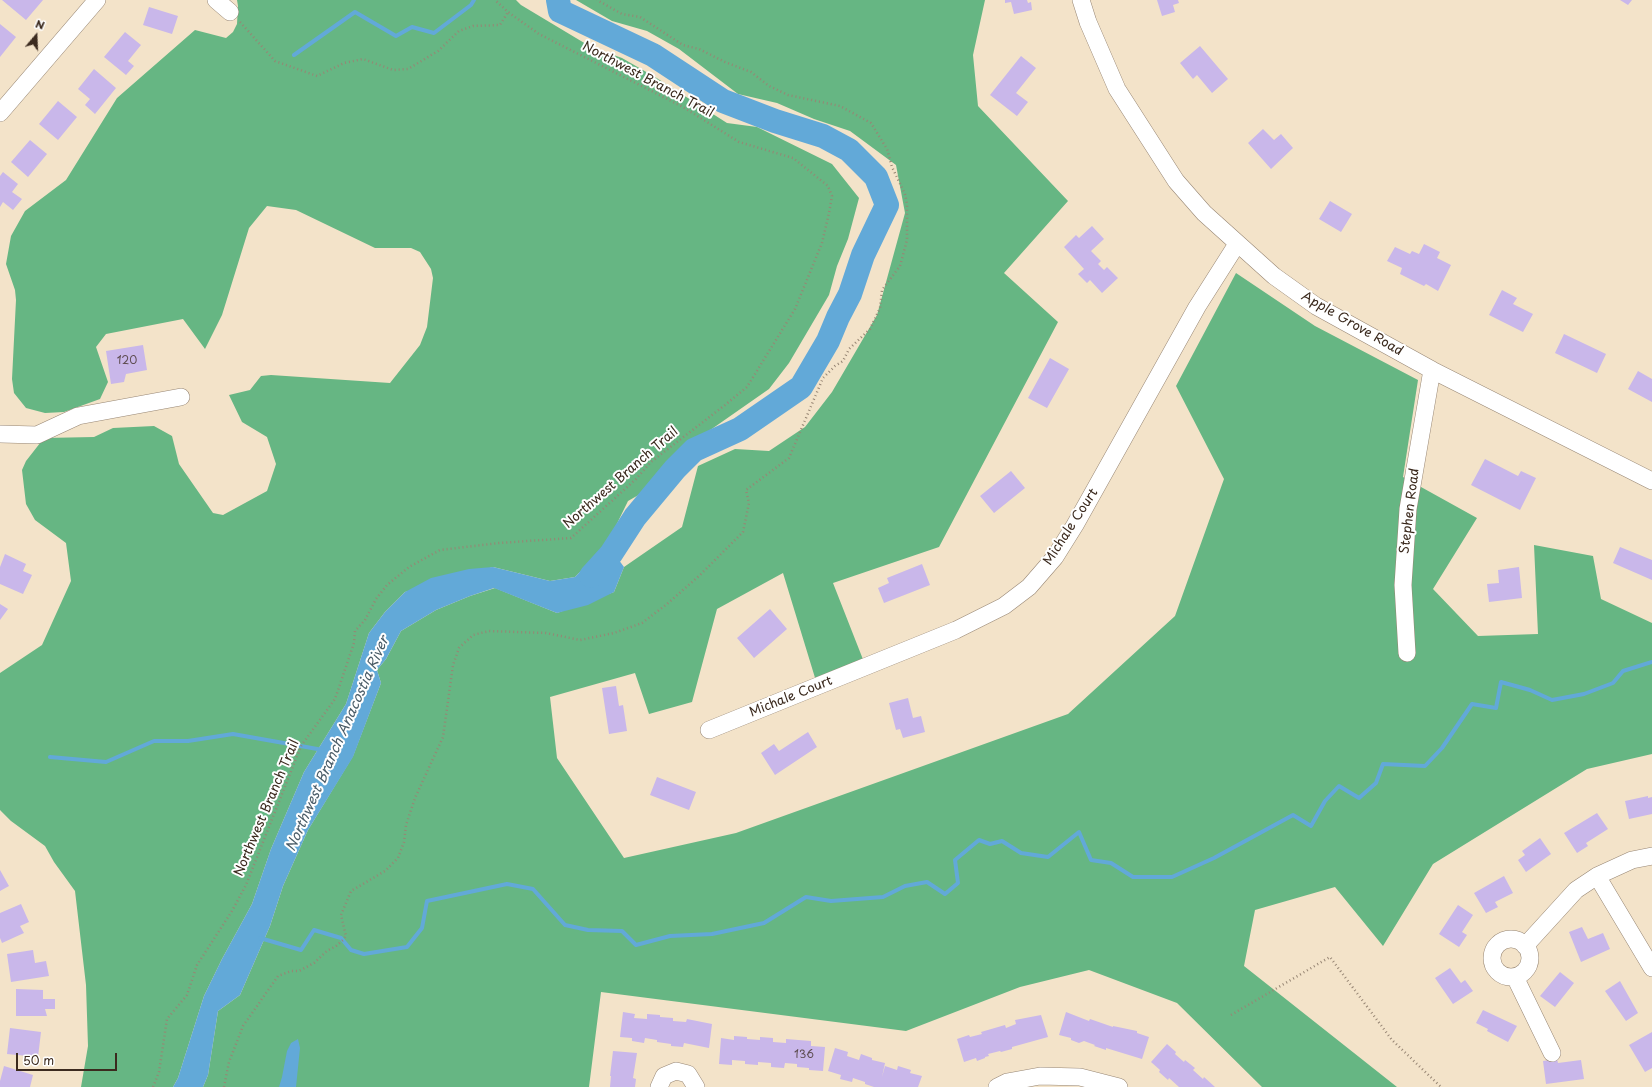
<!DOCTYPE html>
<style>
body{margin:0}
#map{position:relative;width:1652px;height:1087px;overflow:hidden;background:#f3e3c9;font-family:"Playpen Sans",sans-serif}
canvas{display:block}
.north{position:absolute;left:16px;top:16px;width:40px;height:40px;-webkit-text-stroke:3px #fff;paint-order:stroke;rotate:19deg;font-size:11px;font-weight:700;line-height:16px;text-align:center;color:#3b2a1e}
.north::after{content:'';display:block;margin:auto;width:14px;height:18px;background:#3b2a1e;clip-path:polygon(50% 0,100% 100%,50% 72%,0 100%)}
.scale{position:absolute;left:16px;top:1053px;width:101px;height:18px;box-sizing:border-box;border:2px solid #3b2a1e;border-top:0;padding-left:5px;font-size:12px;line-height:14px;white-space:nowrap;color:#3b2a1e;-webkit-text-stroke:3px #fff;paint-order:stroke}
</style>
<div id="map">
<canvas width="1652" height="1087"></canvas>
<div class="north">N</div>
<div class="scale">50 m</div>
</div>
<script>
const g = document.querySelector('canvas').getContext('2d');
g.lineJoin = 'round';
function paint(path, color) {
  g.fillStyle = color;
  g.fill(path, 'evenodd');
}
function toPath(rows) {
  const path = new Path2D();
  for (const r of rows) {
    if (r.length === 3) {
      path.moveTo(r[0] + r[2], r[1]);
      path.arc(r[0], r[1], r[2], 0, 2 * Math.PI);
      continue;
    }
    path.moveTo(r[0], r[1]);
    for (let i = 2; i < r.length; i += 2) path.lineTo(r[i], r[i + 1]);
  }
  return path;
}
function strokePath(path, color, width, dash) {
  g.strokeStyle = color;
  g.lineWidth = width;
  g.lineCap = dash ? 'butt' : 'round';
  g.setLineDash(dash || []);
  g.stroke(path);
}
function write(font, color, halo, rows, align = 'center') {
  g.font = font + ' "Playpen Sans",sans-serif';
  g.lineWidth = 4;
  g.setLineDash([]);
  g.textBaseline = 'middle';
  g.strokeStyle = halo;
  g.fillStyle = color;
  for (const [text, x, y, turn = 0] of rows) {
    g.save();
    g.translate(x, y);
    g.rotate((+turn || 0) * Math.PI / 180);
    g.textAlign = isNaN(turn) ? turn : align;
    if (halo) g.strokeText(text, 0, 0);
    g.fillText(text, 0, 0);
    g.restore();
  }
}
const forest = toPath([
 [237,0,516,0,521,5,591,47,622,58,655,77,727,123,757,127,832,164,859,198,848,239,837,266,829,295,789,363,769,389,706,433,649,489,628,501,607,544,575,577,550,581,493,567,405,592,385,612,369,633,346,704,304,772,271,849,252,904,222,959,204,996,178,1078,173,1087,81,1087,88,1046,86,985,75,891,54,862,45,846,11,821,0,810,0,673,42,645,71,581,66,543,35,520,26,504,22,470,26,461,44,438,94,437,113,428,154,426,172,436,179,464,213,513,223,515,267,491,276,464,267,437,242,422,229,395,250,390,261,376,271,375,390,383,420,345,427,327,433,278,431,269,420,252,411,248,375,248,296,210,267,206,249,228,222,315,205,349,183,319,106,334,96,347,108,382,100,399,64,412,45,413,26,408,14,393,12,379,16,300,15,290,6,264,11,236,25,211,66,180,117,98,195,30,226,38,233,32,237,24,238,6],
 [576,0,985,0,973,55,978,106,1068,201,1004,273,1058,322,939,547,833,583,864,662,816,681,783,573,717,609,692,702,649,714,635,673,550,697,557,758,624,858,736,833,1068,714,1175,616,1224,479,1176,386,1236,273,1315,326,1418,380,1403,477,1477,518,1433,589,1478,636,1538,634,1534,545,1593,556,1601,599,1652,623,1652,754,1587,769,1433,864,1383,946,1335,887,1255,910,1244,966,1397,1087,1262,1087,1177,1003,1089,970,1020,987,906,1031,601,992,589,1087,203,1087,208,1075,218,1011,240,995,270,926,283,886,308,830,353,756,381,683,377,670,386,659,401,631,436,610,470,596,495,588,557,613,614,592,624,567,682,527,698,466,735,449,769,451,805,427,832,392,877,315,905,213,896,165,850,131,814,119,777,103,738,94,679,49,647,31,612,21]
]);
const water = toPath([
 [607,544,624,567,614,592,588,605,557,613,494,588,470,596,436,610,401,631,386,659,377,670,381,683,353,757,308,830,283,886,270,926,240,995,218,1011,208,1075,203,1087,173,1087,178,1078,204,996,222,959,252,904,271,849,304,772,346,704,369,633,385,612,405,592,431,578,469,569,493,567,550,581,575,577],
 [298,1039,300,1048,296,1087,279,1087,282,1077,287,1051,291,1043]
]);
const stream = toPath([
 [555,0,558,2],
 [294,55,355,12,396,36,412,27,434,33,471,5,474,0],
 [50,757,106,762,154,741,188,741,233,734,323,750],
 [260,938,301,950,314,930,341,938,351,950,364,954,407,947,422,928,427,901,507,884,533,889,565,925,588,930,622,931,636,945,670,936,712,934,764,923,806,897,831,901,883,897,905,886,927,882,945,894,958,883,955,860,979,840,990,844,1002,841,1021,853,1048,857,1079,832,1091,860,1111,863,1133,877,1172,877,1214,858,1293,815,1311,826,1325,801,1339,786,1359,798,1376,783,1383,764,1425,766,1442,748,1472,704,1496,708,1501,682,1530,690,1552,700,1584,694,1613,683,1623,671,1652,662]
]);
const river = toPath([
 [558,0,560,11,653,55,723,101,775,121,823,136,849,150,876,177,887,205,863,255,850,294,838,317,828,341,801,387,740,429,694,450,675,469,635,517,611,554,591,576]
]);
const building = toPath([
 [2,0,43,0,26,20],
 [1005,0,1027,0,1028,3,1031,2,1032,10,1014,14,1011,2,1005,3],
 [1157,0,1178,0,1179,3,1173,5,1175,12,1162,16],
 [1620,0,1632,0,1628,5],
 [149,7,178,16,172,34,143,25],
 [0,24,16,37,0,57],
 [125,32,141,45,128,61,134,66,126,75,104,57],
 [1200,46,1228,79,1212,93,1197,75,1193,79,1180,63],
 [1021,56,1036,68,1016,93,1028,102,1017,116,990,95],
 [94,69,116,88,95,114,85,105,90,99,78,89],
 [58,101,77,117,58,140,39,124],
 [1263,129,1274,140,1281,134,1293,148,1271,169,1248,143],
 [30,140,47,154,28,177,11,162],
 [3,172,18,184,12,192,22,199,13,210,3,202,0,207,0,176],
 [1330,201,1352,214,1341,232,1319,219],
 [1092,226,1104,239,1091,251,1101,261,1098,264,1104,270,1107,267,1118,278,1102,293,1090,280,1087,283,1078,274,1084,269,1064,247,1076,235,1079,238],
 [1424,244,1440,252,1437,258,1451,265,1438,291,1426,284,1424,286,1400,274,1402,268,1387,261,1395,247,1410,254,1412,251,1419,254],
 [1502,290,1517,298,1513,304,1533,314,1523,332,1489,315],
 [1564,334,1606,354,1597,373,1555,353],
 [143,345,147,370,126,374,124,382,111,384,106,351],
 [1050,358,1069,369,1047,408,1028,398],
 [1638,371,1652,379,1652,402,1628,389],
 [1485,459,1518,476,1521,471,1536,478,1520,510,1471,485],
 [1011,471,1025,488,994,513,980,496],
 [1620,547,1652,560,1652,580,1613,563],
 [5,554,26,564,23,571,32,575,23,594,0,584,0,567],
 [922,564,930,585,884,603,878,588,889,583,887,578],
 [1519,567,1522,598,1489,602,1487,584,1499,583,1498,570],
 [0,604,8,609,0,620],
 [770,609,787,629,754,658,737,638],
 [616,686,619,706,623,705,627,731,609,734,602,688],
 [908,698,913,718,921,716,925,732,903,738,900,729,896,730,889,703],
 [808,732,817,747,775,775,761,753,774,744,779,751],
 [657,777,696,792,689,810,650,795],
 [1648,796,1648,798,1652,797,1652,814,1629,819,1625,801],
 [1597,813,1608,829,1586,843,1588,846,1577,853,1564,833],
 [1540,838,1551,854,1526,872,1518,860,1525,855,1522,851],
 [0,870,9,886,0,891],
 [1504,876,1513,893,1495,902,1498,907,1486,913,1474,893],
 [21,904,29,922,20,926,24,933,2,943,0,938,0,913],
 [1458,905,1473,915,1462,932,1467,935,1459,947,1439,934],
 [1582,927,1588,939,1603,933,1610,949,1581,962,1569,932],
 [33,950,35,963,46,961,49,976,11,982,7,954],
 [1450,968,1461,983,1465,980,1473,991,1453,1004,1435,978],
 [1560,972,1574,983,1555,1007,1540,996],
 [1620,981,1638,1013,1626,1021,1605,991],
 [16,989,43,990,43,999,55,999,55,1009,45,1009,47,1016,16,1016],
 [1483,1010,1517,1026,1508,1042,1487,1031,1488,1029,1476,1023],
 [623,1012,635,1014,634,1018,647,1019,647,1014,660,1015,660,1017,673,1018,673,1021,686,1022,687,1019,712,1024,709,1048,684,1043,683,1047,671,1046,671,1044,657,1042,657,1040,645,1038,644,1043,632,1041,632,1038,620,1037],
 [1066,1012,1089,1021,1090,1019,1113,1027,1113,1026,1137,1031,1137,1033,1149,1037,1142,1059,1106,1048,1106,1050,1094,1046,1095,1045,1084,1041,1079,1043,1071,1040,1071,1038,1059,1035],
 [1041,1015,1048,1037,1012,1047,1012,1049,1001,1052,1000,1051,988,1054,989,1056,985,1057,985,1058,977,1061,976,1058,964,1062,957,1039,969,1035,970,1037,982,1034,981,1032,1005,1025,1006,1028,1016,1024,1015,1020],
 [10,1028,41,1032,38,1057,7,1054],
 [1652,1032,1652,1068,1645,1072,1629,1045],
 [734,1036,747,1037,747,1039,760,1040,760,1037,773,1038,773,1042,786,1043,786,1039,811,1041,811,1046,825,1047,823,1071,809,1070,809,1068,797,1067,797,1064,785,1063,784,1068,771,1067,771,1063,758,1062,758,1065,745,1064,745,1061,732,1060,732,1065,719,1064,721,1038,734,1040],
 [1167,1044,1176,1052,1175,1054,1184,1062,1185,1060,1195,1068,1193,1070,1203,1079,1204,1077,1215,1087,1179,1087,1169,1078,1168,1080,1159,1072,1160,1070,1151,1062],
 [835,1048,848,1052,847,1056,859,1060,861,1054,872,1058,872,1060,885,1063,882,1077,885,1066,897,1070,898,1066,911,1070,910,1073,922,1076,918,1087,874,1087,865,1084,865,1082,853,1078,852,1082,840,1079,841,1075,828,1071],
 [613,1051,637,1053,633,1078,636,1079,635,1087,610,1087,611,1076,610,1076],
 [1557,1059,1558,1063,1581,1060,1584,1079,1546,1084,1543,1061],
 [4,1066,33,1075,30,1087,0,1087,0,1081]
]);
const path = toPath([
 [240,22,275,61,317,76,344,63,363,59,393,70,408,69,438,51,459,31,473,26,500,25,508,12],
 [1231,1015,1330,957,1392,1040,1441,1087],
 [153,1087,159,1072,167,1019,187,995,197,965,232,911,246,885,301,746,335,699,354,643,355,631,365,620,376,599,387,585,409,567,440,550,499,543,571,538,636,479,651,462,725,405,747,387,795,309,822,243,829,213,832,196,828,186,793,158,739,142,683,107,539,34,508,12,495,0],
 [224,1087,229,1062,243,1026,278,976,291,971,299,971,314,963,327,951,336,946,343,940,346,936,341,915,351,891,385,871,398,858,404,842,406,825,415,798,443,737,453,665,459,648,473,635,489,631,546,633,580,640,614,633,642,623,667,604,700,575,743,532,749,503,746,490,789,458,823,378,835,366,843,361,849,349,870,329,880,308,882,290,900,266,907,240,907,204,905,194,892,167,887,149,871,123,840,106,788,95,769,86,751,72,725,62,699,49,683,45,640,17,622,14,597,0]
]);
const minor = toPath([
 [216,0,230,12],
 [1081,0,1088,22,1117,89,1176,181,1204,213,1274,276,1316,306,1432,370,1652,481],
 [0,113,97,0],
 [0,434,37,435,78,416,181,397],
 [1407,653,1403,585,1408,509,1432,370],
 [709,730,956,630,1004,606,1029,587,1055,557,1075,525,1197,307,1237,244],
 [1597,876,1652,968],
 [1511,958,19],
 [1525,946,1576,890,1597,876,1632,860,1652,856],
 [1515,977,1552,1053],
 [659,1087,664,1076,676,1071,688,1074,696,1087],
 [997,1087,1007,1082,1040,1076,1080,1077,1119,1087]
]);
const numberNames = [
 ["120",127,361],
 ["136",804,1055]
];
const streetNames = [
 ["Northwest Branch Trail",648,80,28],
 ["Apple Grove Road",1352,324,30],
 ["Northwest Branch Trail",621,478,-41],
 ["Stephen Road",1410,511,-83],
 ["Michale Court",1071,527,-57],
 ["Michale Court",791,697,-22],
 ["Northwest Branch Trail",267,808,-67]
];
const waterNames = [
 ["Northwest Branch Anacostia River",338,744,-66]
];
paint(forest, '#66b683');
paint(water, '#62a9d8');
strokePath(stream, '#62a9d8', 4);
strokePath(river, '#62a9d8', 24);
paint(building, '#c9b7ea');
strokePath(minor, '#978674', 18);
strokePath(path, '#978674', 2.5, [1, 3]);
strokePath(minor, '#fff', 17);
write('11px', '#5e4d51', null, numberNames);
write('13px', '#3b2a1e', '#fff', streetNames);
write('italic 14px', '#4b5d68', '#fff', waterNames);
</script>
